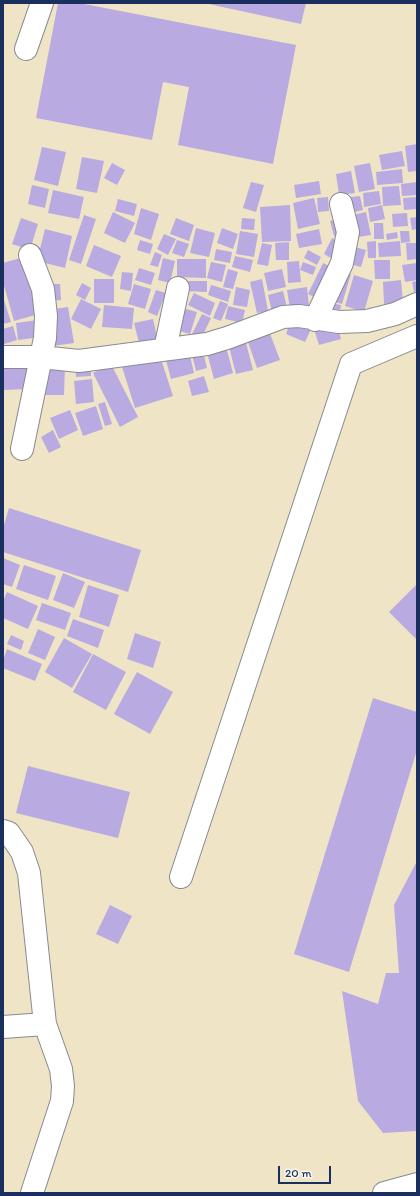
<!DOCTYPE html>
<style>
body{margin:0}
#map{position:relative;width:420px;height:1196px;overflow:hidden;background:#f0e4c6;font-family:Itim,sans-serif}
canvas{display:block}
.frame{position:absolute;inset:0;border:4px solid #1b2f5e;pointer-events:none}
.scale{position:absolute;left:278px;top:1166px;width:53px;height:18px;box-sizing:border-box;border:2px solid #1b2f5e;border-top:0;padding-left:5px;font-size:12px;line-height:14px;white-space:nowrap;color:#1b2f5e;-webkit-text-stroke:3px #fbf7ec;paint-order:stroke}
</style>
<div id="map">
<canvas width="420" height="1196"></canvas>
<div class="frame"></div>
<div class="scale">20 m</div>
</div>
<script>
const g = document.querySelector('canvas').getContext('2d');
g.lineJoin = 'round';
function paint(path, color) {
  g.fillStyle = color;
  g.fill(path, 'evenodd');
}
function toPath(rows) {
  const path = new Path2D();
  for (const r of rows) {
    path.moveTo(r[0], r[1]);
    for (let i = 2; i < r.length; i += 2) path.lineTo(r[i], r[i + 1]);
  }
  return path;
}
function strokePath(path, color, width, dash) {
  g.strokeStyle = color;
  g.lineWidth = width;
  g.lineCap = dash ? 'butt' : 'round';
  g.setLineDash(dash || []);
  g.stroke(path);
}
const building = toPath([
 [58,3,79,3,296,45,273,164,178,145,189,87,163,82,152,140,36,118],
 [204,3,306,3,301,24],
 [417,144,417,171,408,172,405,146],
 [42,147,66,152,58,186,34,180],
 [402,151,405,166,382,170,379,155],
 [82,157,104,161,97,193,76,189],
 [112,163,125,170,117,185,104,178],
 [370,163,375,189,359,192,354,166],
 [402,169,403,183,377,185,376,172],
 [351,171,355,193,339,195,336,174],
 [319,181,321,194,296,198,294,185],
 [251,182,264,185,256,212,243,208],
 [417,182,417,195,402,196,401,184],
 [32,185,49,189,45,208,28,204],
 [399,186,401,205,383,206,382,187],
 [53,190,84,197,79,219,48,213],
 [379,191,381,204,364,207,363,193],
 [360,196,363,210,345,214,343,198],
 [328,197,329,211,318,212,317,198],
 [417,197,417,209,404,210,403,198],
 [314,198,320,224,298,229,293,203],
 [118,199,137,204,134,216,115,211],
 [290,205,291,241,262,242,260,207],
 [382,205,385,219,370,222,368,208],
 [141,208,159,214,151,240,134,234],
 [113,212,135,223,125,243,104,233],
 [366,212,371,235,352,238,348,216],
 [407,213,408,226,393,227,392,214],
 [84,215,96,219,81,264,69,260],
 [417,217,417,229,412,230,410,218],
 [21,218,38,224,30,250,12,244],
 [176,218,194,225,189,241,170,234],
 [242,218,255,219,254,230,241,229],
 [344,218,347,232,334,236,330,221],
 [374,223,383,223,384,239,374,239],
 [196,228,215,233,209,257,190,253],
 [222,228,238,234,233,249,217,243],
 [45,229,72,236,65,268,37,261],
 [319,229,322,244,299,248,296,234],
 [240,231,258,234,254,257,236,254],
 [400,231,409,231,410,242,401,243],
 [397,232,398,238,387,240,386,234],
 [164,234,176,239,168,255,157,249],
 [332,238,344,244,336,261,324,254],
 [140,240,153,244,150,254,137,250],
 [177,240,189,244,184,257,172,253],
 [376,241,376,258,368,258,367,242],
 [400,241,401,256,379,257,378,243],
 [289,242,289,260,276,260,275,243],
 [262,243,272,245,268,266,257,264],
 [406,243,417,243,417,259,407,260],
 [94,245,121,256,112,277,86,266],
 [347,245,366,250,361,267,343,262],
 [216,249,232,252,230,263,214,260],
 [308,250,321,257,317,265,304,258],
 [155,252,162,255,158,267,150,265],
 [235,256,253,260,250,272,232,267],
 [24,257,39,314,14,321,3,282,3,263],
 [163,258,175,261,170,283,158,280],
 [177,259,206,259,206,278,177,277],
 [374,260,390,260,390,279,375,279],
 [299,261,301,282,288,283,287,262],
 [211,262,226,265,222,282,207,278],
 [303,262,316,267,313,275,300,270],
 [323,263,336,269,322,301,308,294],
 [417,263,417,280,405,282,402,265],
 [139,268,155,273,151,285,135,280],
 [228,269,238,272,233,289,223,287],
 [282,269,286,287,268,291,264,273],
 [341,271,351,274,342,304,332,301],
 [122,272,133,273,131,291,120,289],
 [354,275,373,281,364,312,345,306],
 [94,279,114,279,114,303,94,303],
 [262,279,268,311,257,313,250,282],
 [401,280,403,302,384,304,383,282],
 [183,281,207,281,207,292,183,291],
 [417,281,417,291,414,292,412,282],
 [82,283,91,288,85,300,76,295],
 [47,284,60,284,61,300,48,301],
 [134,284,151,289,145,309,128,304],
 [211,285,231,291,228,302,208,295],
 [236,287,250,290,247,307,233,305],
 [307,287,309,306,290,309,287,290],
 [156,290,166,293,157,316,148,312],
 [283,291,288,312,273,316,268,295],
 [194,293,215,303,210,316,188,305],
 [3,297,11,322,3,324],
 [81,299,101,309,91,329,71,319],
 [220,301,228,304,221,321,213,318],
 [325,302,341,305,339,317],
 [104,305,134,308,132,329,102,327],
 [228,306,245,310,242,323,225,319],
 [68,307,74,343,53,346,47,310],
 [179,307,197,312,190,334,172,329],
 [202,314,211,318,201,339,192,334],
 [153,319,158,342,140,347,134,323],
 [38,320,41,337,18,340,16,323],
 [291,320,311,329,305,342,286,334],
 [337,323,341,339,319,345,314,329],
 [13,326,17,340,4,344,3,329],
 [269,331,280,360,257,368,247,339],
 [245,339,253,370,236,374,228,343],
 [225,343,233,373,214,379,206,349],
 [188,347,194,373,171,379,164,353],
 [202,348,207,368,196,371,191,351],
 [160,356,173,396,135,408,122,367],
 [27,363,28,389,3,390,3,364],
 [75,364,91,364,91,376,76,377],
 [111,364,138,417,120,427,93,373],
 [44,365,65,365,64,395,44,395],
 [204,376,209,392,192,396,188,381],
 [92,379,94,402,76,404,74,381],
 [105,402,112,424,105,426,98,404],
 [96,406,103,429,83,436,75,413],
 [70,410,78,430,59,439,50,418],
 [53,430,61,447,49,453,41,437],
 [9,508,141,550,128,592,3,552,3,528],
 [3,558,20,565,12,587,3,584],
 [24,565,56,576,48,600,16,589],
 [63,573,85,582,74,608,53,600],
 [417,584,417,640,389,612],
 [88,585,119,595,109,627,79,617],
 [7,592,38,606,28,629,3,618,3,601],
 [42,603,71,613,65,630,36,620],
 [73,619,104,630,98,648,67,636],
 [38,629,55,637,45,660,28,653],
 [135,633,161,642,153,668,127,659],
 [11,635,24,641,21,650,7,644],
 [64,638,92,654,72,688,45,672],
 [7,649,42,664,35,681,3,668,3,661],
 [93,654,126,672,106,710,73,692],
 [137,672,173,692,150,734,114,714],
 [373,698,417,712,417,750,349,972,294,954],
 [28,766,130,792,118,838,16,813],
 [417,861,417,1131,383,1133,358,1101,342,991,378,1004,386,973,399,973,394,905],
 [110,905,132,916,118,944,96,934]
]);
const minor = toPath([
 [26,49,42,3],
 [315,320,342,263,348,232,341,204],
 [165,349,178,288],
 [3,357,41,357,79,361,207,344,227,338,283,317,299,316,339,322,367,321,395,314,417,304],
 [22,449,45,338,46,316,43,289,30,255],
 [3,831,9,833,22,852,29,873,45,1024,61,1069,63,1086,62,1101,32,1193],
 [181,877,351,364,417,336],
 [3,1027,45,1024]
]);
const major = toPath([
 [384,1193,417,1184]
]);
paint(building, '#b9aae1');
strokePath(minor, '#868a92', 24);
strokePath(major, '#868a92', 24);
strokePath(minor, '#fff', 22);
strokePath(major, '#fff', 22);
</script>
